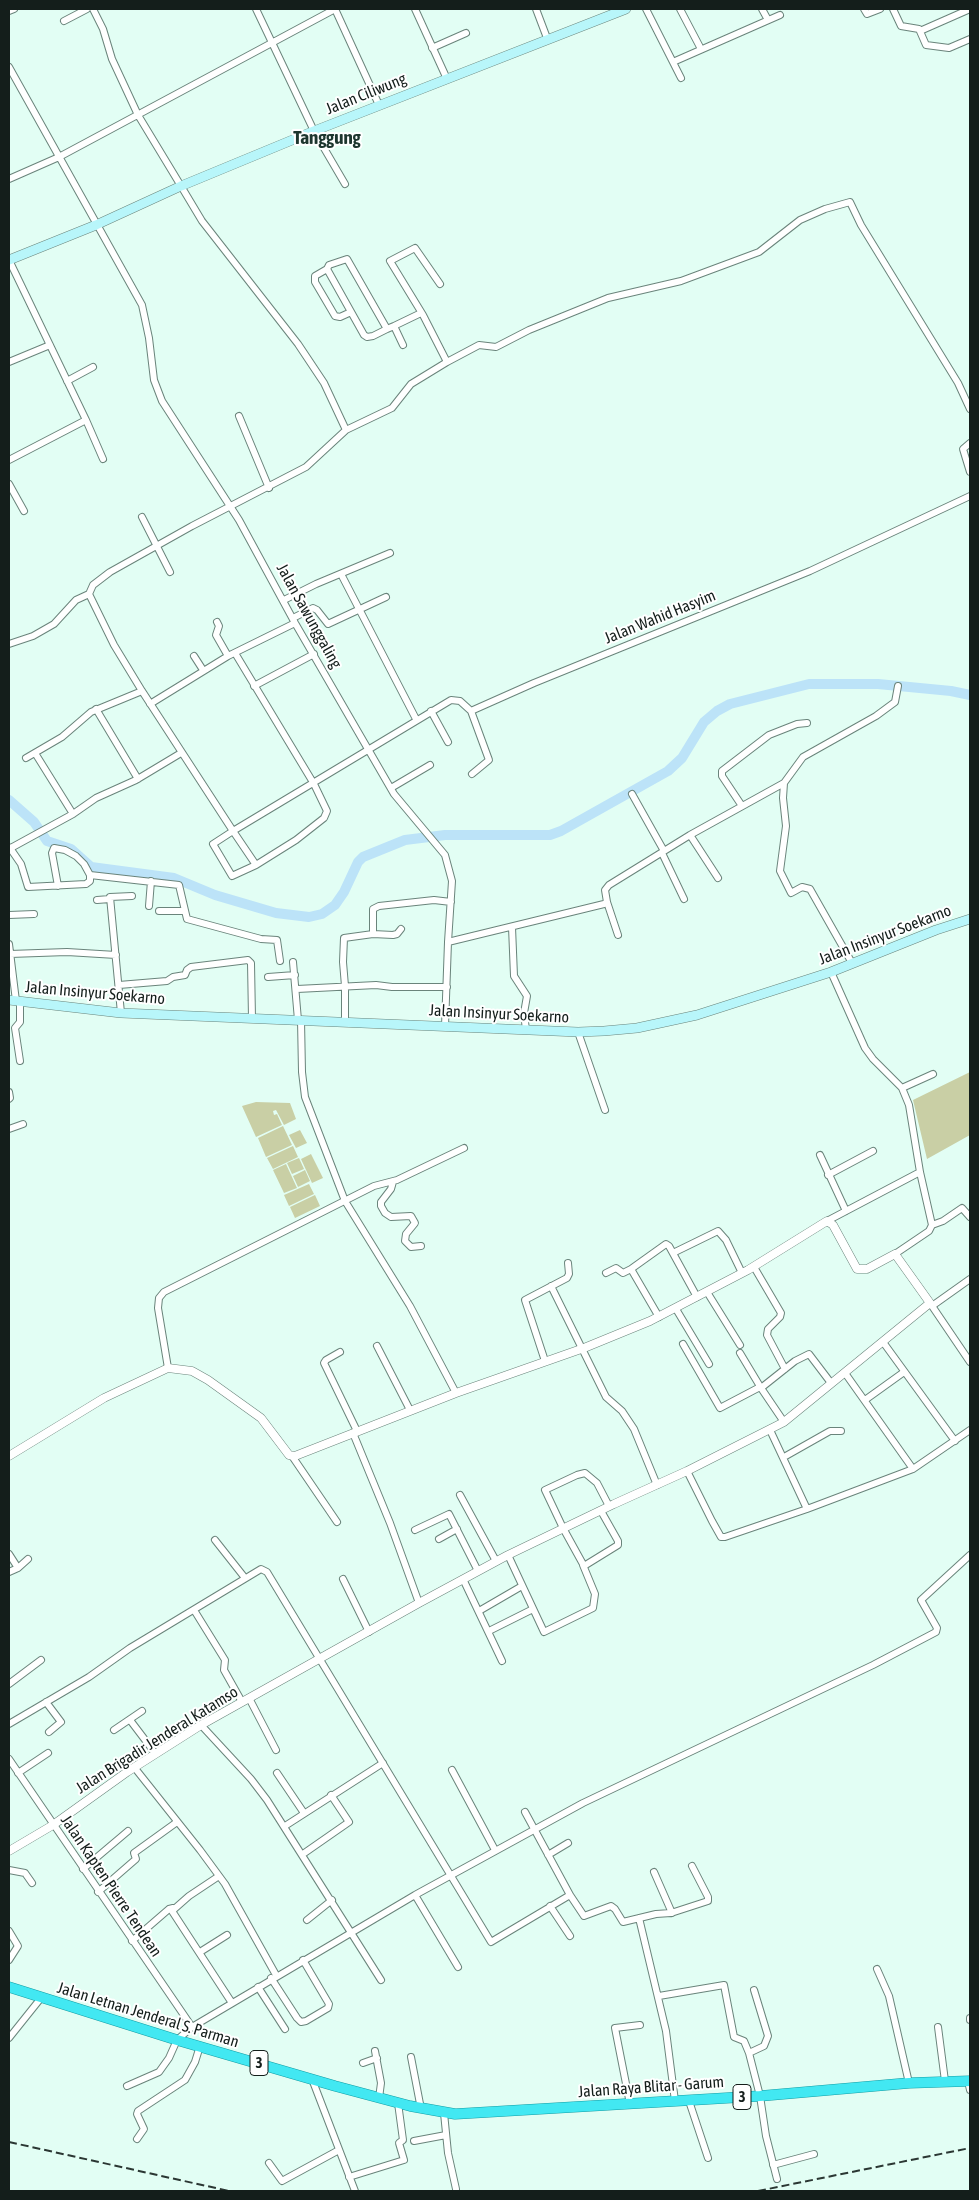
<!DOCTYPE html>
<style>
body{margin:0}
#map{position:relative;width:979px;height:2200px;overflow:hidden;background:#e2fef4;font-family:"Asap Condensed",sans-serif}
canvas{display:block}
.frame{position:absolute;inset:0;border:10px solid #141e1b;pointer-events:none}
</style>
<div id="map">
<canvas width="979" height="2200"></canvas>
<div class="frame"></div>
</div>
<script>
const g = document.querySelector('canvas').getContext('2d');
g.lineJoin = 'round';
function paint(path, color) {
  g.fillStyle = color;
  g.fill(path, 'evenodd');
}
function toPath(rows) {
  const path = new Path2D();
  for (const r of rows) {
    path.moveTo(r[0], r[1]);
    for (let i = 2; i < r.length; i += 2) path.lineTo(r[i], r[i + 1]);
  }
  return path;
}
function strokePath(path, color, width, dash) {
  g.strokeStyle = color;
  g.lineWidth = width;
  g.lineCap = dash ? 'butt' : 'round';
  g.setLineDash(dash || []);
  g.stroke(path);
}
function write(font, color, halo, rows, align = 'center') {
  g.font = font + ' "Asap Condensed",sans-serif';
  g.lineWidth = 4;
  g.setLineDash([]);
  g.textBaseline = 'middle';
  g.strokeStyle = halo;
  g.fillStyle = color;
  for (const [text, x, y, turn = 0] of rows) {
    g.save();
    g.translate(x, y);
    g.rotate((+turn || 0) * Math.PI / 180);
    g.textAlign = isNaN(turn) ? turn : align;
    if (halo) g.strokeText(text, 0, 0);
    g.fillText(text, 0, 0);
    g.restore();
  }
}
const green = toPath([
 [970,1072,970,1135,927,1159,913,1100],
 [256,1102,290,1103,296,1119,284,1125,276,1110,273,1111,274,1115,277,1114,282,1125,256,1137,242,1106],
 [283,1126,292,1145,266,1157,258,1138],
 [300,1130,307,1143,296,1148,289,1135],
 [293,1146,298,1157,273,1169,267,1158],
 [311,1154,323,1178,312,1183,301,1159],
 [299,1158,304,1169,292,1174,287,1163],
 [286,1164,297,1188,284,1193,273,1170],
 [305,1170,310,1181,298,1187,293,1176],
 [309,1184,314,1194,289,1206,284,1195],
 [315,1195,320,1206,295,1218,290,1207]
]);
const river = toPath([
 [9,800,34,822,47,841,71,849,91,867,174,878,215,895,276,913,309,917,322,914,335,905,344,892,358,862,363,857,405,840,445,835,550,835,561,831,668,771,682,758,704,722,717,711,730,704,809,684,878,684,951,691,970,695]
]);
const minor = toPath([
 [256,9,314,131,345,184],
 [335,9,379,105],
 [415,9,447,79],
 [536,9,547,38],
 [646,9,681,78],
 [680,9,701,49],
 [762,9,768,20],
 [864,9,867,14,880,9],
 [893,9,901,26,919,29,926,45,949,48,970,39],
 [9,11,14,9],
 [64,21,87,9],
 [920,31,970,9],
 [432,48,466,33],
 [673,62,780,15],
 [9,67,142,305,149,338,154,380,162,401,239,520,295,623,394,794,445,855,452,881,448,942,445,1026],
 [9,179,59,157,335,9],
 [9,260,86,420,103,459],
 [327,269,315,276,315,282,335,316,340,317,351,312],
 [394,326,403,345],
 [387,329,347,259,329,265,327,269,364,335,367,337,373,336,387,329,394,326,421,313],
 [9,362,50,345],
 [447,362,479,345,496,347,529,330,608,298,681,281,759,252,800,220,825,209,850,202,861,225,958,383,970,409],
 [67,381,93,367],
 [239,416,269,488],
 [346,430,392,408,411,384,447,362,423,315,390,261,415,248,440,284],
 [970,443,963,449,970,472],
 [9,460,86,420],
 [9,484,24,511],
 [142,517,170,572],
 [341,574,416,719],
 [89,594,114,645,142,691,233,831,451,700,460,701,471,711],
 [284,600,316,584,390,553],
 [293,618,313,608,317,610,328,624,386,597],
 [217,622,219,626,216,635,228,656],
 [9,644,33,636,54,624,76,600,89,594,93,585,110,572,192,526,306,467,346,430,324,383,298,344,202,221,181,186,138,115,112,59,103,29,93,9],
 [235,653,314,784,327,811,324,818,296,840,256,865,233,831,213,844,232,876,256,865],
 [194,656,203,670],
 [254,686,314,654],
 [150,704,228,656,295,623],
 [96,709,138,779],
 [431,711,448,742],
 [471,711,534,683,810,571,970,496],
 [471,711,489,760,472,774],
 [35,753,73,814],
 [26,758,62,737,91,712,142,691],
 [784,783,783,798,786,826,780,871,791,893,802,887,810,889,852,963],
 [391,788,430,765],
 [632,794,664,851],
 [742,806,722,776,722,771,769,735,797,724,807,723],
 [690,835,718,878],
 [10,848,21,864,28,887,86,884,90,881,90,875,179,885,187,919,261,939,277,940,280,961],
 [9,849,73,814,96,798,136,780,181,753],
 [662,853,684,899],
 [58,886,52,853,54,848,65,850,76,856,84,864,90,875],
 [97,900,110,899],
 [607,902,618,935],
 [149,906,151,881],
 [159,911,185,911],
 [9,915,34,914],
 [512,927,514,976,527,996,524,1013,526,1030],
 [373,934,393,935,397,934,401,929],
 [448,942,604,904,607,902,605,890,609,885,690,835,784,783,803,757,876,716,895,702,898,686],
 [9,944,16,1001],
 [10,954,67,952,116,955],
 [293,962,298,1020],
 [831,972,865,1048,873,1059,902,1088,909,1105,920,1172,932,1225,929,1231,895,1254],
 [268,977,295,975],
 [119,985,167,981,173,977,185,975,187,970,191,967,248,960,251,963,252,1018],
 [297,989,376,985,392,987,447,987],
 [121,1013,110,897,132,896],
 [301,1020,302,1072,305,1097,345,1201,410,1306,456,1393],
 [345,1023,345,986,343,962,344,938,373,934,373,909,379,906,434,900,451,902],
 [578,1032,605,1110],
 [20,1061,15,1028,20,1022,20,1001],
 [902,1088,933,1074],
 [9,1092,10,1098,9,1099],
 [9,1129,23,1124],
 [820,1155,846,1211],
 [828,1175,873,1151],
 [393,1182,391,1189,381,1202,381,1206,385,1213,391,1217,411,1216,415,1223,406,1234,405,1241,411,1247,421,1246],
 [827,1221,920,1172],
 [932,1225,943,1221,962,1208,970,1217],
 [673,1253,718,1231,726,1240,742,1273],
 [754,1267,781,1313,780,1317,768,1329,767,1335,785,1369],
 [606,1273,616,1268,623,1273,631,1269],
 [551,1286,606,1397,622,1411,634,1429,657,1485],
 [707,1292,740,1345],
 [930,1303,970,1362],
 [932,1306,970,1279],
 [676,1309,709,1364],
 [659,1317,631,1269,666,1244,669,1246,697,1297],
 [883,1342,955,1441],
 [683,1344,720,1408,760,1387],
 [377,1346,410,1410],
 [340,1352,326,1360,324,1363,357,1431],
 [740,1353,761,1388,784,1422],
 [545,1361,525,1300,567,1278,569,1274,568,1263],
 [168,1368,158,1308,159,1298,164,1292,374,1186,397,1180,464,1148],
 [845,1373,913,1469],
 [761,1388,795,1361,809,1354,831,1383],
 [865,1400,904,1372],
 [770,1430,807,1509],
 [353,1433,390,1523,419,1603],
 [292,1456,337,1522],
 [784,1457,830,1431,841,1431],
 [687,1471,712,1521,721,1537,725,1537,807,1509,913,1469,970,1430],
 [460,1495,496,1561],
 [601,1511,618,1541,618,1545,584,1566,563,1528,545,1490,577,1475,585,1473,597,1483,609,1506],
 [415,1530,449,1514,478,1571],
 [439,1539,457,1529],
 [215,1540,245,1578],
 [9,1554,18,1568,9,1572],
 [508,1555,544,1632,593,1608,595,1594,583,1565],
 [18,1568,28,1559],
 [343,1579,369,1632],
 [463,1579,502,1661],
 [194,1610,225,1660,224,1670,242,1702],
 [479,1611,522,1586],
 [489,1631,533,1609],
 [9,1684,41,1660],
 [249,1698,276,1750],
 [46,1702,61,1722,49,1732],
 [130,1720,155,1753],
 [9,1724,89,1677,130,1648,261,1569,267,1572,491,1942,570,1895,525,1812],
 [201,1725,251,1779,267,1800,381,1980],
 [114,1730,142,1711],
 [9,1759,192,2027],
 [134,1767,200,1850,225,1884,276,1975],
 [452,1770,495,1850],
 [18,1773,48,1753],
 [277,1773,304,1813],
 [285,1826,383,1763],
 [303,1854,349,1822,331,1795],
 [548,1855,568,1843],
 [83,1869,128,1831],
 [9,1870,25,1873,32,1883],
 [654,1872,672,1913],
 [219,1876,189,1896,172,1911,232,2003],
 [98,1892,136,1859,134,1853,177,1822],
 [415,1895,458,1967],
 [570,1895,584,1916,611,1906,615,1909,623,1922,656,1914,671,1913,708,1901,708,1897,692,1866],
 [550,1906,570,1936],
 [639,1918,666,2031,675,2101],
 [307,1920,332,1900],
 [9,1931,18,1946,9,1960],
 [132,1941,169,1909,173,1908],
 [200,1952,227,1935],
 [877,1969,889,1996,909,2083],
 [271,1978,297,2018,301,2022,306,2021,328,2008,329,2004,303,1960],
 [258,1987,285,2029],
 [754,1990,768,2036,764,2046,749,2053,760,2096,766,2136,777,2179],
 [659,1996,724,1985,734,2037,744,2041,749,2053],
 [970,2018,970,2020],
 [938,2027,945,2081],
 [9,2038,41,1998],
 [375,2051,381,2083,379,2098],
 [411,2057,421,2109],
 [363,2063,377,2058],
 [312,2079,355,2191],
 [968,2081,970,2090],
 [127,2086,159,2072,169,2058,177,2040,192,2027,415,1895,583,1803,873,1665,936,1632,937,1628,921,1600,970,1555],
 [689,2101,708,2158],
 [630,2104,615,2028,640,2025],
 [444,2113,448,2153,456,2189],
 [137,2139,144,2129,137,2114,138,2111,185,2080,195,2062,200,2046],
 [414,2141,446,2135],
 [269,2163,282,2181,339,2150],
 [773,2165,814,2154],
 [349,2177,404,2160,399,2143,403,2140,398,2103]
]);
const tertiary = toPath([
 [9,1456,104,1398,168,1368,192,1371,208,1380,261,1418,289,1455,295,1456,456,1393,584,1348,650,1321,748,1270,827,1221,833,1225,857,1269,867,1269,895,1254,930,1303,784,1422,687,1471,614,1504,508,1555,419,1603,201,1725,127,1772,53,1825,9,1851]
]);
const secondary = toPath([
 [9,260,96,225,181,186,314,131,626,9],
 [9,1000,121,1013,578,1032,604,1031,637,1028,697,1015,831,972,936,930,970,919]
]);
const trunk = toPath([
 [9,1987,177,2040,335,2086,410,2106,455,2114,760,2096,909,2083,970,2081]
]);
const rail = toPath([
 [9,2142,229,2191],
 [758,2191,970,2148]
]);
const shields = [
 [259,2063,18],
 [742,2097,18]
];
const shieldNames = [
 ["3",259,2063],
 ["3",742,2097]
];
const streetNames = [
 ["Jalan Ciliwung",366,94,-22],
 ["Jalan Sawunggaling",309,616,61],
 ["Jalan Wahid Hasyim",660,617,-22],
 ["Jalan Insinyur Soekarno",885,935,-21],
 ["Jalan Insinyur Soekarno",95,993,5],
 ["Jalan Insinyur Soekarno",499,1014,3],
 ["Jalan Brigadir Jenderal Katamso",157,1740,-32],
 ["Jalan Kapten Pierre Tendean",111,1886,56],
 ["Jalan Letnan Jenderal S. Parman",148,2015,17],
 ["Jalan Raya Blitar - Garum",651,2087,-4]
];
const quarterNames = [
 ["Tanggung",327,138]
];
paint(green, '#c9cfa5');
strokePath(river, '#bce3f8', 10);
strokePath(minor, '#6a847b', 8);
strokePath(tertiary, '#6a847b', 9);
strokePath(secondary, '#6a847b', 10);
strokePath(trunk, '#139da4', 11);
strokePath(minor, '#fff', 6);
strokePath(tertiary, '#fff', 8);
strokePath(secondary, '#b8f6fa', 9);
strokePath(trunk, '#42e8f2', 10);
strokePath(rail, '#2b3733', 2, [8, 4]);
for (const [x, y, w] of shields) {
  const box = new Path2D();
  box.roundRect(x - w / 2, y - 12.5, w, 25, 4);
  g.fillStyle = '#fff';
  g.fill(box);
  strokePath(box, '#141e1b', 1);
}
write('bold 15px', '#141e1b', null, shieldNames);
write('16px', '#141e1b', '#fff', streetNames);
write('bold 19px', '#1e362f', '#fff', quarterNames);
</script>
